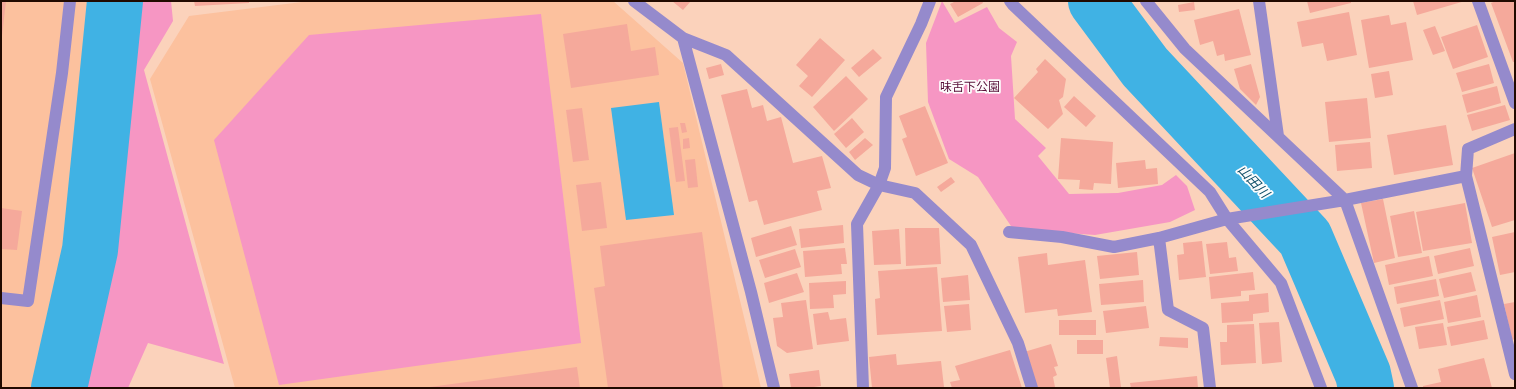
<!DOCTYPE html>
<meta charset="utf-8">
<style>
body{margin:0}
#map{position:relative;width:1516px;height:389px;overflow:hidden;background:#fbd2bb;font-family:Figtree,sans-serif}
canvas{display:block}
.frame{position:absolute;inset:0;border:2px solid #210a00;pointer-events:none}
</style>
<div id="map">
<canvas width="1516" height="389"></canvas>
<div class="frame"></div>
</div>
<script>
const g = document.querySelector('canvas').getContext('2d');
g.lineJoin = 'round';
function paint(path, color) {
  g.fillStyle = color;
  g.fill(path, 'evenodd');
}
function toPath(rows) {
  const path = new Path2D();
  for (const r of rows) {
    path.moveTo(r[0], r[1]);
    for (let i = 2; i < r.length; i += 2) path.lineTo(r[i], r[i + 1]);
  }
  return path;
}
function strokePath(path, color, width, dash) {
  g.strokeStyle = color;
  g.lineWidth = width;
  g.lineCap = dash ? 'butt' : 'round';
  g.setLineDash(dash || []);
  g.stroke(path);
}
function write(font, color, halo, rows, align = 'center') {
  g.font = font + ' Figtree,"Noto Sans JP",sans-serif';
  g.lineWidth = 3.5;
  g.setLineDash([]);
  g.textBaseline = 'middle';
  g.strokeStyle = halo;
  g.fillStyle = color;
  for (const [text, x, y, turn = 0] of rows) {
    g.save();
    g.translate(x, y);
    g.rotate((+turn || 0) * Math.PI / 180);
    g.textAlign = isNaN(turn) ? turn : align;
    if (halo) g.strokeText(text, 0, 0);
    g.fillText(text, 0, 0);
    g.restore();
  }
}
const built = toPath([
 [1,1,88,1,61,270,33,388,1,388],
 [310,1,613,1,683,63,761,388,235,388,150,79,189,16]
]);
const green = toPath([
 [124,1,171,1,173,21,144,70,224,364,148,343,128,388,68,388,97,251],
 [942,1,955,23,987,7,999,28,1017,42,1011,56,1015,119,1046,148,1038,156,1069,194,1118,193,1162,185,1176,175,1187,186,1195,210,1170,222,1095,235,1013,229,978,177,949,159,928,102,926,43],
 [541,14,581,343,279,385,214,140,309,35]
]);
const water = toPath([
 [659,102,674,215,626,220,611,108]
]);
const river = toPath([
 [1096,1,1145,67,1305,238,1363,374,1366,388],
 [59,388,90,250,115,1]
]);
const building = toPath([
 [1,1,6,1,2,36,1,36],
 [194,1,249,1,249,3,195,6],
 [672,1,691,1,683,10],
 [956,1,982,1,983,3,958,17,950,4],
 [1307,1,1351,1,1351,3,1310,13],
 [1413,1,1465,1,1417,15],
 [1496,1,1515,1,1515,62,1513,62,1491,3],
 [1194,2,1195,10,1179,12,1178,5],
 [1239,9,1251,55,1225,61,1224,54,1217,56,1213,41,1200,45,1194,20],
 [1349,12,1357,55,1327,61,1323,43,1302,47,1297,22],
 [1389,15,1391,25,1406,22,1413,60,1369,68,1361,20],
 [627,24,631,51,655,47,659,75,571,88,563,34],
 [1477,25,1488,57,1453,69,1441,37],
 [1435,26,1445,51,1433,55,1423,30],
 [820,38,845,60,812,97,799,86,808,76,796,65],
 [873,49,882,58,859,77,851,68],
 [1045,59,1066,79,1063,97,1059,100,1063,114,1048,129,1014,98,1038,72,1036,69],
 [721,64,724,75,709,79,706,68],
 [1251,64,1260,97,1256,105,1240,89,1234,69],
 [1489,64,1494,83,1462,92,1456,73],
 [1389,71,1393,95,1375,98,1371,74],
 [846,76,868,99,834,131,813,107],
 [1497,86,1501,103,1467,113,1462,95],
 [747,89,752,108,763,105,767,121,781,117,793,163,822,156,831,188,817,191,822,210,764,225,757,200,749,202,721,95],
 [1074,96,1096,116,1086,127,1064,107],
 [1367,98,1371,138,1329,142,1325,102],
 [1505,105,1510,120,1472,131,1467,115],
 [925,106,948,163,916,176,902,139,907,137,899,116],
 [582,108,589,160,573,162,566,110],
 [852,118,864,132,846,148,834,134],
 [680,123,685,123,687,132,682,133],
 [1446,125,1453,165,1394,175,1387,135],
 [678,127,685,181,676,182,669,128],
 [689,138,690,148,683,149,683,139],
 [865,138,873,145,855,160,849,152],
 [1061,138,1113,142,1111,184,1094,183,1093,190,1079,189,1080,180,1058,179],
 [1370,142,1372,168,1337,171,1335,145],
 [1515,153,1515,220,1492,227,1472,168],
 [695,159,698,187,688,188,685,160],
 [1145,160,1146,169,1157,168,1158,184,1118,188,1116,163],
 [951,177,955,182,941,192,937,187],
 [601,182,607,228,582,231,576,185],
 [1383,199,1395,258,1374,263,1361,203],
 [1465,203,1472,243,1423,251,1416,212],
 [1,208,22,211,17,250,1,249],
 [1414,211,1422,253,1398,257,1390,216],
 [843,225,844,243,801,248,799,229],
 [791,226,797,245,756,257,751,238],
 [905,228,939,228,941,264,906,266],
 [899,229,901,264,874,265,872,231],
 [702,232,723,388,608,388,594,288,605,286,600,246],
 [1515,232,1515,272,1500,275,1492,237],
 [1202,241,1206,277,1179,280,1177,255,1184,254,1183,243],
 [1227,242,1229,258,1236,257,1238,271,1210,274,1206,244],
 [845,248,847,264,841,264,842,274,805,277,803,251],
 [1470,248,1474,266,1438,274,1434,256],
 [795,249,801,267,765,278,759,260],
 [1137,252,1139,275,1100,279,1097,256],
 [1047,253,1048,265,1085,260,1092,312,1058,316,1057,309,1025,313,1018,257],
 [1429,256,1433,276,1389,285,1385,265],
 [937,267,942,331,877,335,875,299,880,298,878,271],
 [1253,272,1255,290,1241,291,1241,296,1211,299,1209,277],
 [1471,272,1476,291,1444,298,1439,279],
 [797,273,804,292,769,303,764,283],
 [968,275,970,300,943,302,941,278],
 [1436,279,1439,296,1397,304,1394,287],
 [1143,280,1144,302,1101,305,1099,284],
 [846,281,846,294,833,295,834,308,810,309,809,283],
 [1268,293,1269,312,1253,314,1253,321,1222,323,1221,303,1249,301,1249,295],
 [1477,295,1481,317,1448,323,1444,302],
 [806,300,813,349,787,353,777,346,773,318,783,317,781,303],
 [1440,300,1444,319,1404,327,1400,308],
 [1515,302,1515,339,1512,340,1504,304],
 [969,304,971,330,947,332,944,306],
 [1146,306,1149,328,1106,333,1103,311],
 [828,312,830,320,846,318,849,341,817,345,813,314],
 [1059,320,1096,320,1096,335,1059,335],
 [1484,320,1488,339,1451,346,1447,327],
 [1279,322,1282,362,1262,364,1259,323],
 [1443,323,1447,345,1419,349,1415,327],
 [1254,324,1256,363,1221,365,1220,342,1227,342,1227,325],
 [1160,337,1188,338,1188,348,1159,346],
 [1077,340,1103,340,1103,354,1077,354],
 [1051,344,1058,366,1054,367,1057,375,1053,377,1055,387,1036,388,1024,352],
 [1010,350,1022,388,952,388,950,382,960,380,955,366],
 [896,354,897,365,941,361,944,387,872,388,869,357],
 [1117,356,1121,387,1110,388,1106,358],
 [1484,358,1492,388,1423,388,1423,386,1441,382,1438,369],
 [577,367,580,388,430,388,430,387],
 [819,370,821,386,807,388,791,388,789,374],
 [1197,376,1198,388,1131,388,1130,383]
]);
const minor = toPath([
 [634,1,683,38,726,55,858,175,879,185,915,193,971,245,1018,343,1032,388],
 [1010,1,1013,5,1210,192,1227,219,1281,283,1321,388],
 [1146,1,1185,49,1345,200,1412,388],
 [1259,1,1278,136],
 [1478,1,1515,103],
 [683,38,751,292,774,388],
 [1515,129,1468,149,1466,176,1515,374],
 [1009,232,1062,237,1114,247,1159,238,1227,219,1345,200,1466,176],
 [1159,238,1168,310,1203,328,1210,388],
 [1,298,28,301,62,73,70,1],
 [863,388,857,224,879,185,885,168,886,97,921,24,930,1]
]);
const parkNames = [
 ["味舌下公園",970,87]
];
const waterNames = [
 ["山田川",1253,182,47]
];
paint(built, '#fcc19e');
paint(green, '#f696c3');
paint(water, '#40b2e4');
strokePath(river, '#40b2e4', 56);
paint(building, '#f5a99b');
strokePath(minor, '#958acc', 12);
write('12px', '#581038', '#fdfdfd', parkNames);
write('italic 13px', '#0e4e68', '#fdfdfd', waterNames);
</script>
